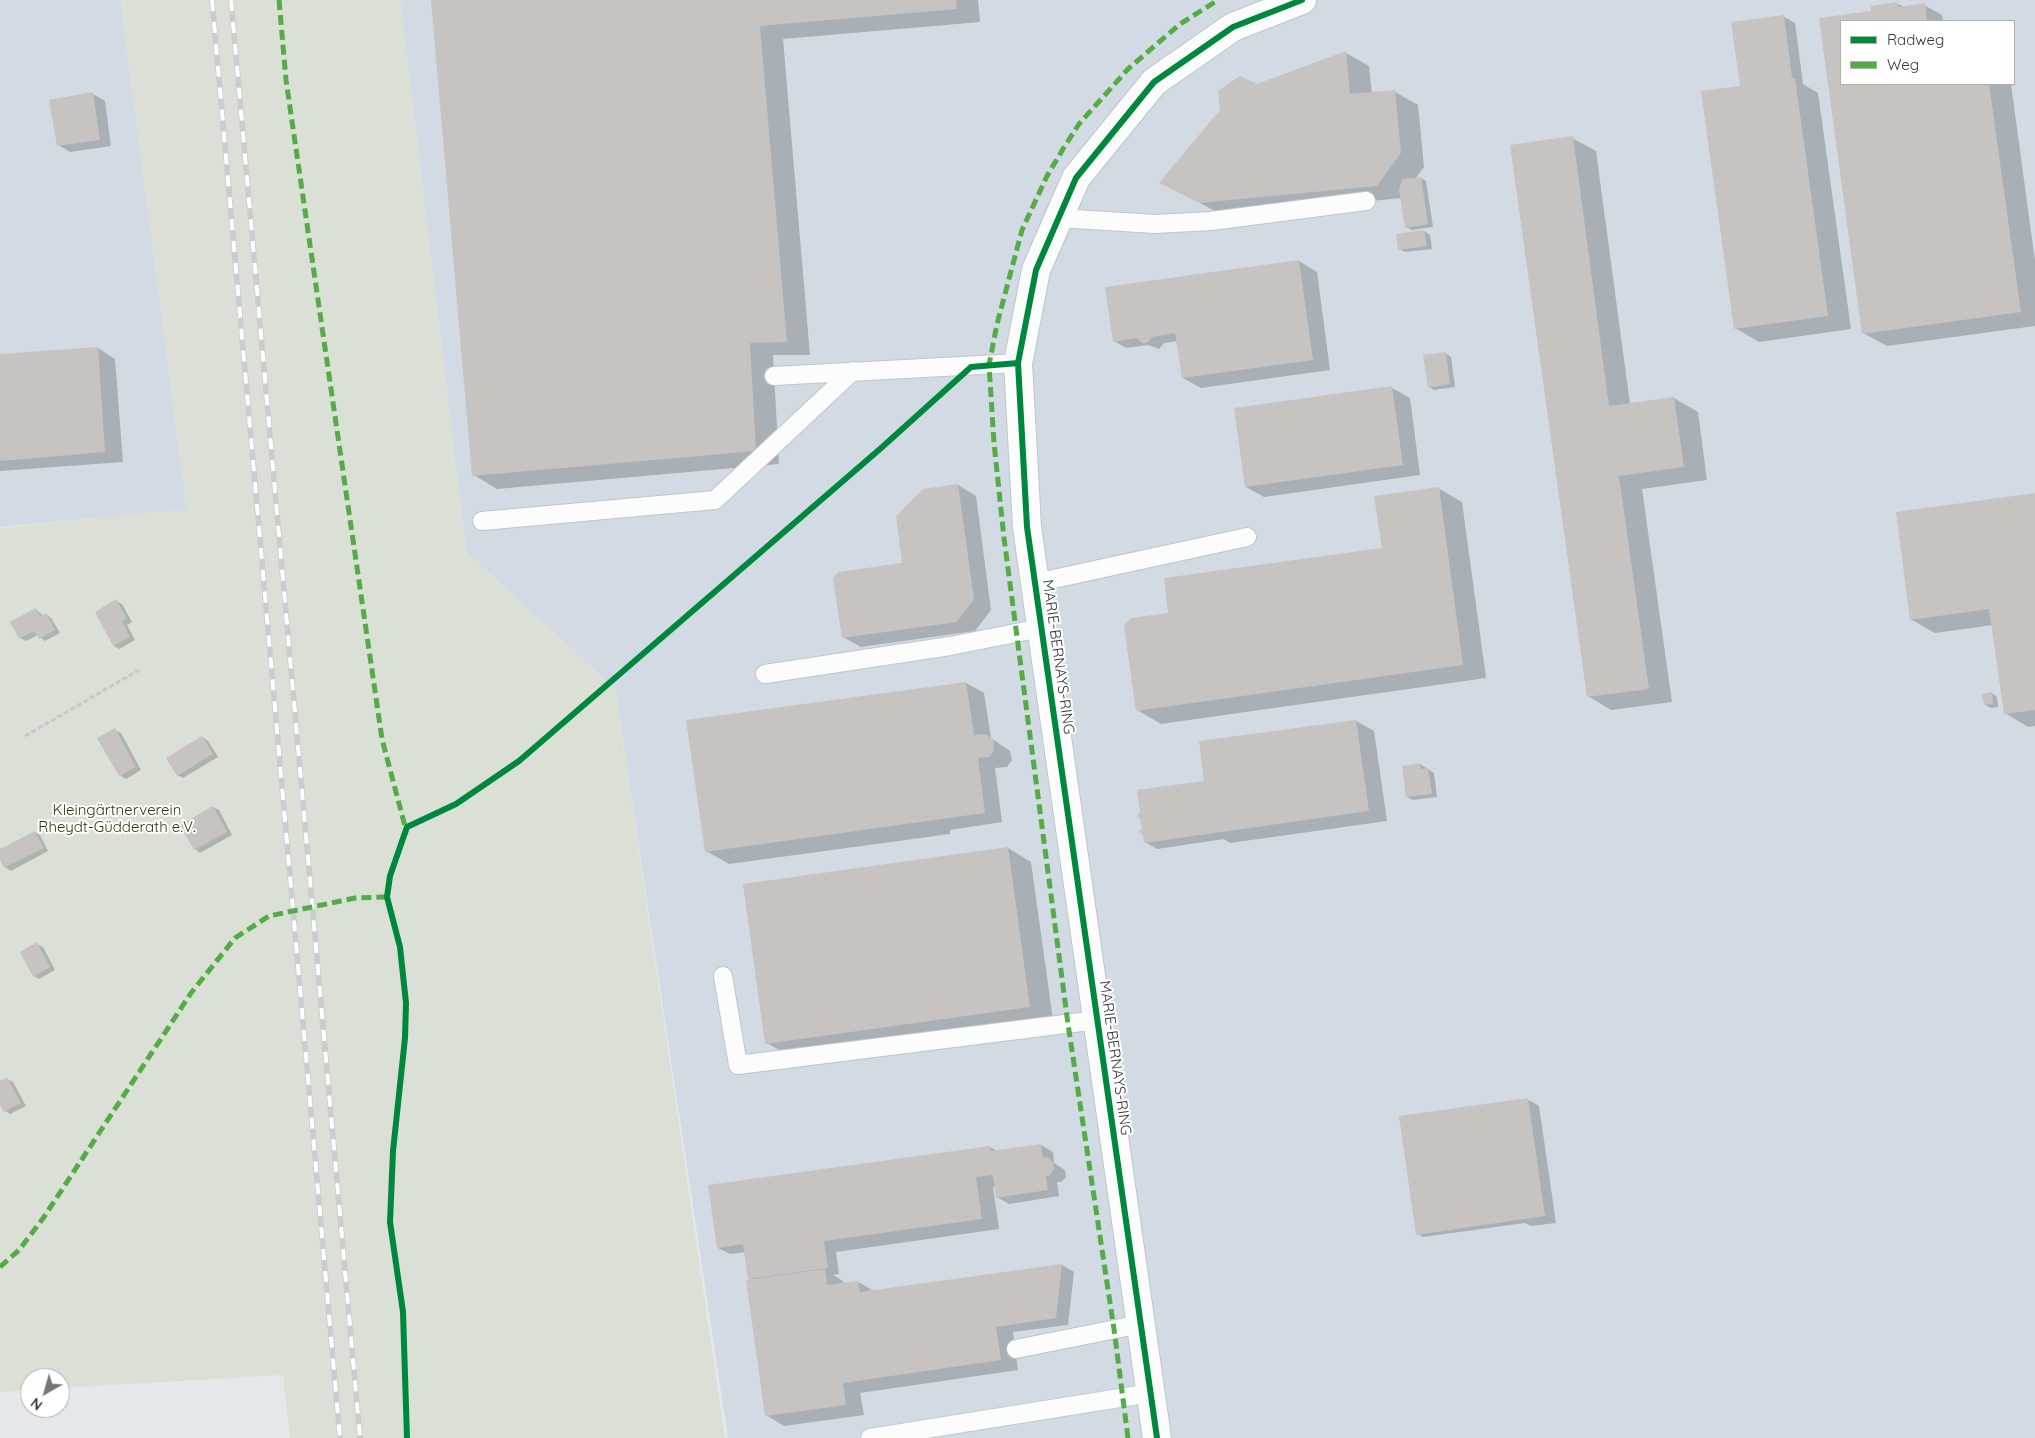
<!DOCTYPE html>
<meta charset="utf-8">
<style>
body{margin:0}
#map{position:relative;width:2035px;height:1438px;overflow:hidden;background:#e4e8eb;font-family:Quicksand,sans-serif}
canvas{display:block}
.legend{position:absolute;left:1840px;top:20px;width:175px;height:65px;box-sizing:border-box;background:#fff;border:1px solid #aeafb1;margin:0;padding:6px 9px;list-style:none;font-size:15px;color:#35383b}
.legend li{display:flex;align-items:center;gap:10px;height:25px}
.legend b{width:25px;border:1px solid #aeafb1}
.north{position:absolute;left:20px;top:1368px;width:50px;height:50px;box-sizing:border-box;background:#fff;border:1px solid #aeafb1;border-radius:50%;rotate:218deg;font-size:14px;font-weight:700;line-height:20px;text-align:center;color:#35383b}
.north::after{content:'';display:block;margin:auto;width:18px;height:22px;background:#727679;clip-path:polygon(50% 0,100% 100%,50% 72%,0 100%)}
</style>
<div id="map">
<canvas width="2035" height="1438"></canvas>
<ul class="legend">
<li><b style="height:6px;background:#00873e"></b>Radweg</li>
<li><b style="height:6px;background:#54ac46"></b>Weg</li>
</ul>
<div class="north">N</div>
</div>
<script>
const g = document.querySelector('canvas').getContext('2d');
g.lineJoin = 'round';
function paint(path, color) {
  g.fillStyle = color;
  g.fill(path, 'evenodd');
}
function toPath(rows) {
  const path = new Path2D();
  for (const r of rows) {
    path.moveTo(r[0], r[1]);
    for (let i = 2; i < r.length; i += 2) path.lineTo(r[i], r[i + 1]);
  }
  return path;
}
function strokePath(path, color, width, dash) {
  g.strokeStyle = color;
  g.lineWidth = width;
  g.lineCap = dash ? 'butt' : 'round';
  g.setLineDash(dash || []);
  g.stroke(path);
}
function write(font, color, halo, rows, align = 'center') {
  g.font = font + ' Quicksand,sans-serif';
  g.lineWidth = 4;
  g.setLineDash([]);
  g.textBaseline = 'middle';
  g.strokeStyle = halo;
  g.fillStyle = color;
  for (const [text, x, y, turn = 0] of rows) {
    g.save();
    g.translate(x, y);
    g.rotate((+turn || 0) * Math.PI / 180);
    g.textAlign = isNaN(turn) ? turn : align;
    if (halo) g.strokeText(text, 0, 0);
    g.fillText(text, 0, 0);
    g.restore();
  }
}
const built = toPath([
 [0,0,121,0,187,510,0,527],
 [400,0,2035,0,2035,1438,728,1438,615,689,466,552],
 [1841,21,2014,21,2014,84,1841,84]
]);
const green = toPath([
 [120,0,400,0,466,552,615,689,725,1438,290,1438,283,1375,60,1388,60,1378,30,1378,30,1390,0,1392,0,528,187,509]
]);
const shadow = toPath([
 [433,0,978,0,980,22,783,39,810,355,773,355,779,464,497,489,474,475],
 [1896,3,1904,7,1924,5,1942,15,1943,21,1841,21,1841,84,2011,84,2035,261,2035,326,1887,346,1863,333,1820,19,1872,12],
 [1783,16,1795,23,1803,84,1818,93,1851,329,1759,342,1735,328],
 [1346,53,1369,66,1372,94,1395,92,1418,105,1424,167,1415,179,1421,178,1426,181,1433,227,1412,230,1406,227,1402,198,1223,215,1161,183,1257,85],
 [93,94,105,101,111,146,70,152,58,145],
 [1572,138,1596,151,1630,404,1674,398,1698,412,1707,480,1642,489,1672,702,1611,710,1588,696],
 [1424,231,1430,235,1432,249,1405,252,1399,249],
 [1299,261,1317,272,1330,370,1201,388,1183,378,1178,341,1164,343,1159,349,1148,345,1126,348,1114,341],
 [98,348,115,359,123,462,0,471,0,355],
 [1445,353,1451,357,1455,387,1434,390,1429,387],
 [1392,388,1410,398,1420,475,1264,497,1246,487],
 [958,485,976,496,991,610,975,631,861,647,843,637,904,564],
 [1438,488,1462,502,1486,678,1161,724,1137,710,1169,614,1383,549],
 [2035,494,2035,726,2028,727,2005,713,1993,625,1935,633,1912,620],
 [116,601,122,604,132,622,127,625,135,640,119,649,114,646],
 [36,609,43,616,46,614,51,618,60,633,45,641,38,635,26,641,20,638],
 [966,683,984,693,991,738,1010,751,1012,760,1007,767,995,768,1002,822,950,830,950,834,729,864,706,851,688,721],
 [1992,693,1997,697,1998,707,1991,708,1985,705],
 [1356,721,1374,731,1387,821,1230,843,1224,839,1157,849,1145,842,1206,782],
 [115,730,121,733,141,770,126,779,120,775],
 [202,737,208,741,218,757,183,778,177,775],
 [1420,764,1434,773,1437,797,1413,800,1407,797],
 [213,807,219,810,232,835,200,853,195,849],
 [35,832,40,835,48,851,11,871,5,867,0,857,0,850],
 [1008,848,1031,862,1053,1020,790,1056,767,1043],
 [37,944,43,947,55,970,39,979,34,976],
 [7,1079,13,1082,26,1106,10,1114,5,1111,0,1102,0,1082],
 [1527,1099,1539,1106,1556,1223,1531,1226,1525,1223,1423,1237,1417,1234],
 [1041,1145,1053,1152,1054,1163,1065,1170,1066,1177,1061,1182,1057,1182,1059,1196,1009,1204,997,1197,996,1187,993,1187,999,1229,836,1252,839,1274,833,1275,843,1281,844,1284,858,1282,874,1291,1062,1265,1074,1272,1068,1325,1013,1332,1018,1370,860,1393,864,1415,784,1426,766,1415,753,1280,749,1278,746,1252,730,1254,718,1248,990,1147,997,1151]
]);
const building = toPath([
 [431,0,956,0,957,9,760,26,787,342,750,343,756,451,472,476],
 [1897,2,1899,7,1925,3,1927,21,1841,21,1841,84,1989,84,2021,312,1862,334,1819,18,1871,11,1871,6],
 [1784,15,1792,78,1795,78,1828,316,1734,329,1701,91,1740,86,1731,22],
 [1346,51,1350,94,1395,90,1401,153,1377,186,1199,203,1159,183,1220,110,1218,91,1240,76,1257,84],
 [93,92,100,140,57,146,49,100],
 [1573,136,1609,406,1674,397,1684,467,1619,476,1649,689,1587,697,1510,145],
 [1421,177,1428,224,1405,228,1399,190,1402,179],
 [1424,230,1427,246,1398,250,1396,234],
 [1299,260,1313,360,1182,378,1175,333,1152,337,1147,343,1142,343,1137,338,1113,342,1105,287],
 [98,347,105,452,0,461,0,354],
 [1446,352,1450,384,1428,388,1423,355],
 [1392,386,1403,465,1245,487,1234,408],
 [958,484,974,599,957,622,842,638,833,578,839,572,902,563,896,516,923,489],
 [1439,487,1463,665,1136,711,1124,626,1131,618,1168,613,1164,578,1382,548,1374,496],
 [2035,493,2035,710,2004,714,1989,609,1910,620,1896,512],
 [116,599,127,619,122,621,130,637,113,646,95,612],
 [36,608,40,616,46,613,55,630,39,639,34,631,19,639,10,622],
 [966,682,974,735,985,734,993,739,994,750,989,757,978,758,985,813,705,852,686,720],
 [1992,692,1993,704,1984,705,1982,694],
 [1356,720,1369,811,1144,843,1143,835,1139,832,1142,828,1140,819,1137,816,1140,812,1137,790,1204,781,1199,741],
 [115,728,136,767,119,776,97,738],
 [202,736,213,754,177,776,166,758],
 [1420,763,1421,769,1428,768,1432,794,1406,797,1402,766],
 [213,806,227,832,194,850,180,825],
 [35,831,44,848,4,868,0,860,0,849],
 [1008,847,1030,1007,765,1044,743,884],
 [37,942,50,967,33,977,20,952],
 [7,1077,21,1103,4,1112,0,1105,0,1081],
 [1528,1098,1545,1216,1416,1235,1399,1116],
 [1041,1144,1043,1158,1047,1157,1053,1162,1054,1169,1049,1176,1046,1176,1048,1190,996,1198,993,1175,976,1177,982,1219,824,1241,828,1268,748,1279,743,1244,717,1248,708,1185,990,1146,991,1151],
 [1062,1264,1056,1318,996,1327,1001,1360,843,1383,846,1405,765,1416,746,1280,825,1269,827,1285,858,1281,860,1292]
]);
const path = toPath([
 [25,736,139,670]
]);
const lane = toPath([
 [1058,218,1155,224,1211,221,1366,201],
 [774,376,1018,363],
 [482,521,715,500,853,371],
 [1035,583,1247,537],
 [765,674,950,646,1041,628],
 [723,976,738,1065,1097,1020],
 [1016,1349,1141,1324],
 [870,1438,1151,1393]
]);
const street = toPath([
 [1157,1438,1027,527,1018,363,1036,270,1076,178,1154,82,1233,27,1302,0]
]);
const rail = toPath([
 [212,0,340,1438],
 [231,0,360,1438]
]);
const quiet = toPath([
 [279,0,286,80,382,739,406,830],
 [0,1267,19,1250,44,1217,191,993,235,938,269,916,355,898,387,897],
 [1128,1438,1114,1329,1068,1024,1004,538,994,443,989,365,997,324,1022,230,1047,176,1063,149,1079,124,1128,69,1180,24,1218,0]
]);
const cycleway = toPath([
 [407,1438,403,1312,390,1222,393,1151,405,1038,406,1003,400,947,387,897,390,876,407,827,456,804,519,761,880,449,971,367,1018,363],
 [1157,1438,1027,527,1018,363,1036,270,1076,178,1154,82,1233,27,1302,0]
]);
const streetNames = [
 ["MARIE-BERNAYS-RING",1058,657,82],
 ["MARIE-BERNAYS-RING",1115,1058,82]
];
const parkNames = [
 ["Kleingärtnerverein",117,810],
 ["Rheydt-Güdderath e.V.",117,827]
];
paint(built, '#d2dbe3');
paint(green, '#dae0d6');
paint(shadow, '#0003');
paint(building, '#c6c3c1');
strokePath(lane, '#c2c5c8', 20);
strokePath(street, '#c2c5c8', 30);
strokePath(path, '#c7c9c9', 3, [5, 2.5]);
strokePath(lane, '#fbfcfc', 18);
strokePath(street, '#fbfcfc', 28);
strokePath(rail, '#cacccd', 5.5);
strokePath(rail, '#fff', 4, [11]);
strokePath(quiet, '#54ac46', 5, [10, 5]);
strokePath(cycleway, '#00873e', 6);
write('15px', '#35383b', '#fff', streetNames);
write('15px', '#2f3a09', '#fff', parkNames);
</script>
